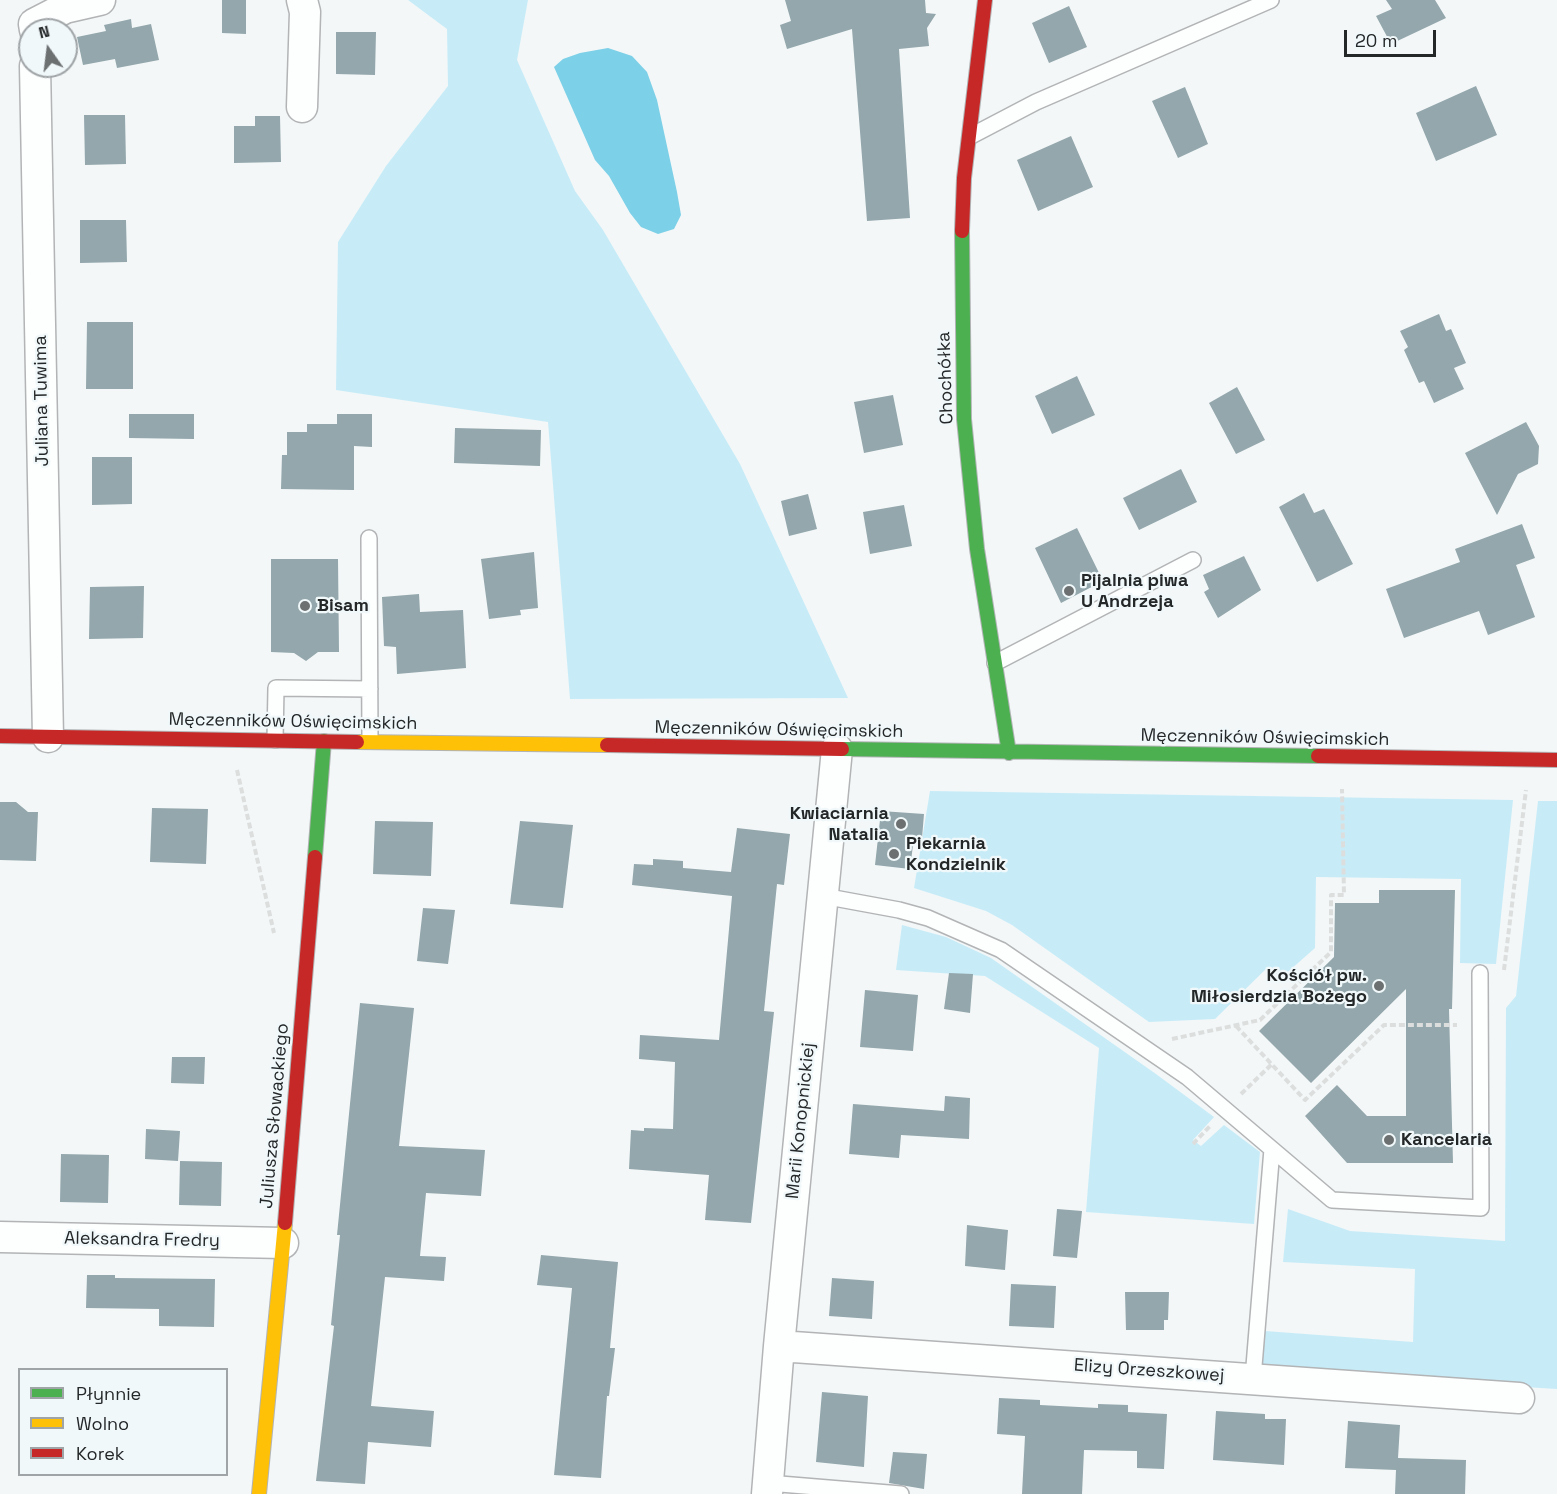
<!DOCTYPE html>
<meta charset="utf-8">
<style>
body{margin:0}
#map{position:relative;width:1557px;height:1494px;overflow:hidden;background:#f3f7f8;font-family:"Space Grotesk",sans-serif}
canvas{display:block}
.legend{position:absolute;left:18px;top:1368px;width:210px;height:108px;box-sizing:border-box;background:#f1f8fa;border:2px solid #9fa4a6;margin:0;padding:8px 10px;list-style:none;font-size:18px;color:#242728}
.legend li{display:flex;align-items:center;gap:12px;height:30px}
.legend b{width:30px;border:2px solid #9fa4a6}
.north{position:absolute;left:18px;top:18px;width:60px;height:60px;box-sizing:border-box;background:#f1f8fa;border:2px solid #9fa4a6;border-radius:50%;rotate:346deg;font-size:16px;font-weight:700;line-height:24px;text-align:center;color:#242728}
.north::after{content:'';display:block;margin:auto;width:21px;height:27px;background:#6c7071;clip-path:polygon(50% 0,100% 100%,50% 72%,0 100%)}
.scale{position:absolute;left:1344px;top:30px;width:92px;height:27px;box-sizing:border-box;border:3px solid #242728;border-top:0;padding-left:8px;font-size:18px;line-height:21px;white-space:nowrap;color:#242728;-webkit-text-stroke:4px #f1f8fa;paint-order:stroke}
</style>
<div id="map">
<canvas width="1557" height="1494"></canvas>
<ul class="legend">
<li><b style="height:8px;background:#4caf50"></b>Płynnie</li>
<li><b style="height:8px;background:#ffc107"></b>Wolno</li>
<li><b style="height:8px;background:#c62828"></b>Korek</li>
</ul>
<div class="north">N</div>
<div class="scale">20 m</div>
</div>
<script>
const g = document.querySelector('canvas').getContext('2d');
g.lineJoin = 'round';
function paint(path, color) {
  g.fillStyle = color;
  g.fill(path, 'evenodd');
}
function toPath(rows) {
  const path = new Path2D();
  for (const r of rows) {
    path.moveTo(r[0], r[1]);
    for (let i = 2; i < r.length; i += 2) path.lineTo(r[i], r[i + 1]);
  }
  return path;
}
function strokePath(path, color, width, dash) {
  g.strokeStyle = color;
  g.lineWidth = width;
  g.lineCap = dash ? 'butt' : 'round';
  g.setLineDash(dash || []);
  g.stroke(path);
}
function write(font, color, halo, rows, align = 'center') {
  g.font = font + ' "Space Grotesk",sans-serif';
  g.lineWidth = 4.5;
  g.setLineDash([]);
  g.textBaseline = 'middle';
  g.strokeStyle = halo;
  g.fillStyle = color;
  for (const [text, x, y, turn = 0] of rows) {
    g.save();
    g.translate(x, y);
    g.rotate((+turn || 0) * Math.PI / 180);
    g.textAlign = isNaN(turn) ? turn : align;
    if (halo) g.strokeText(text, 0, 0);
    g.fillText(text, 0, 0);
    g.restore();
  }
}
const green = toPath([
 [408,0,528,0,517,60,575,191,603,230,740,464,848,698,570,699,548,422,336,390,338,242,386,166,448,86,447,29],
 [930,791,1513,800,1496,964,1460,963,1461,879,1316,877,1315,948,1281,978,1268,967,1215,1019,1149,1022,1012,925,986,911,914,888],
 [1538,801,1557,801,1557,1389,1261,1371,1265,1331,1413,1342,1415,1269,1283,1262,1288,1209,1350,1231,1505,1241,1506,1008,1516,996],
 [902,925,946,937,991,958,1156,1074,1214,1117,1193,1140,1201,1146,1224,1125,1260,1152,1254,1224,1086,1212,1099,1048,985,976,896,970]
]);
const water = toPath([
 [608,48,632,56,647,72,657,100,677,192,681,215,674,229,658,234,641,227,630,213,609,176,595,160,554,67,563,59,580,53]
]);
const building = toPath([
 [222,0,246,0,246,34,222,33],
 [785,0,925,0,926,13,936,14,927,28,929,46,899,49,910,218,867,221,852,29,787,49,780,25,791,21],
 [1386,0,1435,0,1446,18,1391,44,1376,16,1392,9],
 [1069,6,1087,47,1049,63,1032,23],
 [131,19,132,28,151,24,159,60,117,68,115,59,83,65,77,37,106,31,104,25],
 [336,32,376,32,375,75,336,74],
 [1476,86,1497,135,1436,161,1416,113],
 [1185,87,1208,144,1178,158,1152,101],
 [84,115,125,115,126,164,85,165],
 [255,116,280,116,281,162,234,163,234,126,255,126],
 [1071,136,1093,187,1038,211,1017,160],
 [80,220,126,220,127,262,80,263],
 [1439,314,1446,331,1451,329,1466,363,1454,368,1464,389,1434,403,1424,381,1419,383,1404,350,1408,347,1400,331],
 [87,322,133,322,133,389,86,389],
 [1077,376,1095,415,1052,434,1035,396],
 [1237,387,1265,440,1236,454,1209,403],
 [893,395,903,445,864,453,854,402],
 [129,414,194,414,194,439,129,438],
 [337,414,372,414,372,447,354,446,354,490,281,489,282,455,287,455,287,432,307,432,307,424,337,424],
 [1526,422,1539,446,1538,464,1518,474,1497,515,1465,453],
 [455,428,541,430,540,466,454,463],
 [92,457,132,457,132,504,92,505],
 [1181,469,1197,502,1139,530,1123,498],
 [1304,493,1314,513,1324,509,1353,564,1317,582,1279,507],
 [808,494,817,529,789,536,781,501],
 [904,505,912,546,870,554,863,512],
 [1522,524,1535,558,1516,565,1535,617,1488,635,1479,611,1404,638,1386,589,1460,562,1455,549],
 [1077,528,1103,581,1061,603,1035,548],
 [534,552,538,608,520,610,521,615,489,619,481,559],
 [1244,556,1261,590,1218,618,1204,592,1209,589,1203,575],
 [271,559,338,559,339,652,318,652,306,661,294,653,271,652],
 [144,586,143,638,89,639,90,587],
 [419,594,420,612,463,610,466,668,397,674,396,647,384,646,382,597],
 [0,802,16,802,28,812,38,812,36,861,0,860],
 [152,808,208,809,206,864,150,862],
 [881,811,924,814,922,838,914,837,910,869,875,865],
 [375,821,433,822,431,876,373,874],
 [520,821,573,825,563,908,510,904],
 [737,828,790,834,784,885,777,884,764,1011,774,1012,751,1223,705,1220,709,1175,629,1169,631,1130,644,1131,644,1128,673,1129,675,1062,639,1059,640,1035,719,1040,732,896,632,885,634,864,653,865,653,859,683,861,683,868,731,872],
 [1379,890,1455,890,1452,1009,1449,1009,1453,1163,1347,1163,1305,1116,1337,1085,1367,1116,1406,1116,1406,989,1311,1083,1259,1031,1334,957,1335,903,1379,903],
 [423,908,455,910,448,964,417,961],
 [949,973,973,974,970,1013,944,1009],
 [865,990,918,995,913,1051,860,1047],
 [360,1003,414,1008,399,1146,485,1150,481,1196,426,1193,420,1256,446,1257,444,1281,385,1277,371,1406,434,1411,431,1447,368,1442,365,1484,316,1481,334,1326,331,1325,340,1235,337,1235],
 [172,1057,205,1057,204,1084,171,1083],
 [945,1096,970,1098,969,1139,901,1135,899,1158,849,1154,853,1104,944,1111],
 [146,1129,180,1131,178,1161,145,1159],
 [61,1154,109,1155,108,1203,60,1202],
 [180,1161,222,1162,221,1206,179,1205],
 [1057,1209,1082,1211,1077,1258,1053,1256],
 [967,1225,1008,1230,1005,1270,965,1266],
 [541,1255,618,1262,610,1348,615,1348,609,1396,607,1396,601,1478,554,1475,572,1288,537,1285],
 [87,1275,115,1275,115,1278,215,1279,214,1327,159,1326,159,1309,86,1308],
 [832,1278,874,1281,872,1319,829,1316],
 [1011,1284,1056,1286,1054,1328,1009,1326],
 [1125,1292,1169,1292,1168,1320,1164,1320,1164,1330,1126,1330],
 [822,1392,868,1396,864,1467,816,1462],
 [999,1398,1040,1400,1040,1405,1098,1408,1098,1404,1128,1405,1128,1412,1167,1414,1164,1469,1137,1468,1137,1451,1084,1450,1082,1494,1022,1494,1025,1436,997,1434],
 [1216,1411,1265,1414,1265,1419,1286,1419,1284,1465,1213,1460],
 [1348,1421,1400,1425,1398,1458,1466,1460,1465,1494,1395,1494,1396,1470,1345,1468],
 [893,1452,927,1454,924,1489,889,1483]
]);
const path = toPath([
 [237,770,274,933],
 [1504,970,1526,790],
 [1236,1026,1305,1100,1384,1025,1457,1025],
 [1172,1039,1260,1020,1331,952,1331,895,1344,895,1342,789],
 [1241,1094,1272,1064],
 [1193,1144,1211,1125]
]);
const lane = toPath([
 [971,136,1036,102,1271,0],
 [369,538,370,741],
 [995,663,1193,560],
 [275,740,276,688,370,689],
 [823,896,899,910,928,918,1001,950,1187,1077,1332,1200,1481,1208,1480,973],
 [1253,1378,1272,1149],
 [768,1483,901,1494]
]);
const street = toPath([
 [302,0,305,12,302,107],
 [35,30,34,24,65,8,100,0],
 [35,66,48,737],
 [0,1237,283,1243],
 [779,1346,1519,1398],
 [767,1494,779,1346,837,749]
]);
const fast = toPath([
 [962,231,964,419,977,549,1009,753],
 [842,749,1318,756],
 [315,857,324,741]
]);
const slow = toPath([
 [357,742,607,745],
 [259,1494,285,1223]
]);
const jam = toPath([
 [962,231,964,178,985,0],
 [0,736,357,742],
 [607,745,842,749],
 [1318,756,1557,760],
 [285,1223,315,857]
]);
const markers = [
 [1069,591,6,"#6c7071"],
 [305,606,6,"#6c7071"],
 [901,824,6,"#6c7071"],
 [894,854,6,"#6c7071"],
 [1379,986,6,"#6c7071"],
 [1389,1140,6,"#6c7071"]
];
const streetNames = [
 ["Chochółka",946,378,-92],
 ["Juliana Tuwima",42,401,-91],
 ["Męczenników Oświęcimskich",293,722,1],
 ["Męczenników Oświęcimskich",779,730,1],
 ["Męczenników Oświęcimskich",1265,738,1],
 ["Juliusza Słowackiego",275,1116,-85],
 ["Marii Konopnickiej",801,1121,-84],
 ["Aleksandra Fredry",142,1240,1],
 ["Elizy Orzeszkowej",1149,1371,4]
];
const poiNames = [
 ["Pijalnia piwa",1081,581],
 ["U Andrzeja",1081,602],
 ["Bisam",317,606],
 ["Kwiaciarnia",889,814,"right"],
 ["Natalia",889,835,"right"],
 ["Piekarnia",906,844],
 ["Kondzielnik",906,865],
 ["Kościół pw.",1367,976,"right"],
 ["Miłosierdzia Bożego",1367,997,"right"],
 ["Kancelaria",1401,1140]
];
paint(green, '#c7ecf8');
paint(water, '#7cd0e7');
paint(building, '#93a7ac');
strokePath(lane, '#b2b4b5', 18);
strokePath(street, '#b2b4b5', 33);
strokePath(fast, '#b2b4b5', 16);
strokePath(slow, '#b2b4b5', 16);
strokePath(jam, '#b2b4b5', 16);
strokePath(path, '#dcdede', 4, [6, 3]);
strokePath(lane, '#fdfefe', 15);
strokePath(street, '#fdfefe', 30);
strokePath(fast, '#4caf50', 14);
strokePath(slow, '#ffc107', 14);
strokePath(jam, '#c62828', 14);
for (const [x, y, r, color] of markers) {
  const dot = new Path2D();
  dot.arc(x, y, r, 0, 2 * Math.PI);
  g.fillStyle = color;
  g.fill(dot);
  strokePath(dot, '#f1f8fa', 2);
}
write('18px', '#242728', '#f1f8fa', streetNames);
write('bold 18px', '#242728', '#f1f8fa', poiNames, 'left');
</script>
